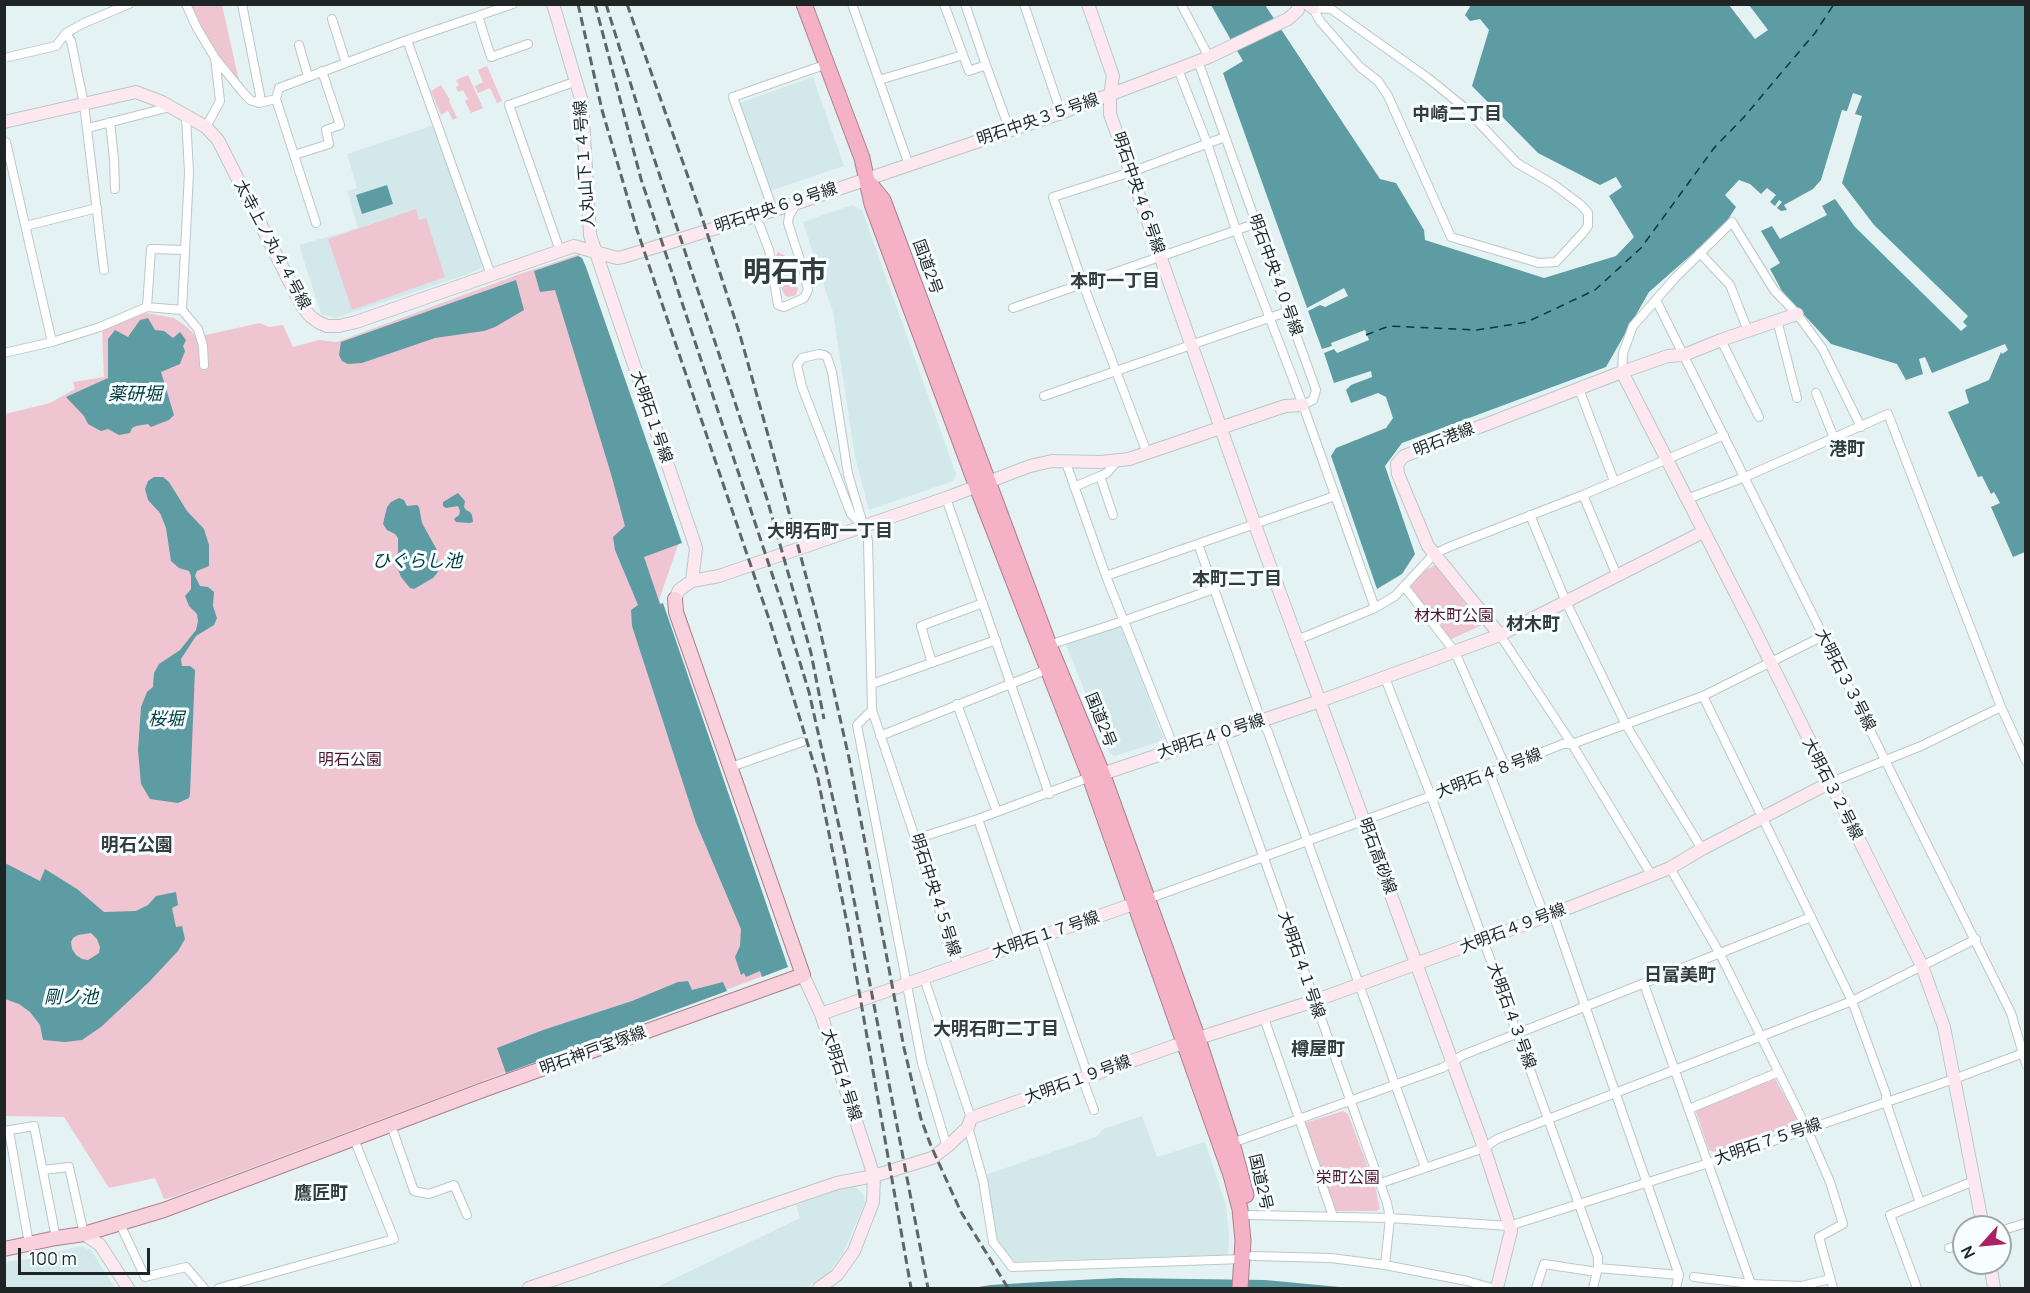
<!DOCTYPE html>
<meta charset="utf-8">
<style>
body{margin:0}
#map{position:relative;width:2030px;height:1293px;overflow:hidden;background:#e5f2f3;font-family:Manrope,sans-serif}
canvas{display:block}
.frame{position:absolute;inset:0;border:6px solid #1f2424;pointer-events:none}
.north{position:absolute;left:1952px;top:1215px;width:60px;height:60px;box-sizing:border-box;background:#f7feff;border:2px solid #a1a7a7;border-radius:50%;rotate:243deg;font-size:16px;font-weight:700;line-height:24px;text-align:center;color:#1f2424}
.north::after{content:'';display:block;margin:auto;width:21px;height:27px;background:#ac2162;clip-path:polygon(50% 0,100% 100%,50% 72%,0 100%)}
.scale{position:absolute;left:18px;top:1248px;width:132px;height:27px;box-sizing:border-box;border:3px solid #1f2424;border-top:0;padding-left:8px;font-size:18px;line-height:21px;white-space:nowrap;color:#1f2424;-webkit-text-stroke:4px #f7feff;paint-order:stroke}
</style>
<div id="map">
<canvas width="2030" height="1293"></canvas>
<div class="frame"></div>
<div class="north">N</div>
<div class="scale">100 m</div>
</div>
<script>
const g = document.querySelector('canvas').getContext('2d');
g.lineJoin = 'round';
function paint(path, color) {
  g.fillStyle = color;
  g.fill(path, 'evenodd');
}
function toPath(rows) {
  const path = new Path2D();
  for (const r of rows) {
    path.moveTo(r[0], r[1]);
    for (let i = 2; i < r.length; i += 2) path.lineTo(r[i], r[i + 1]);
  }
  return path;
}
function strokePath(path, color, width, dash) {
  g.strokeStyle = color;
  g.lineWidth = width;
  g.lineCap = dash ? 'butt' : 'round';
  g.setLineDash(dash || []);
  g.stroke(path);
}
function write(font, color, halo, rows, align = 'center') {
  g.font = font + ' Manrope,"Noto Sans JP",sans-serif';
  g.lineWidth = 6;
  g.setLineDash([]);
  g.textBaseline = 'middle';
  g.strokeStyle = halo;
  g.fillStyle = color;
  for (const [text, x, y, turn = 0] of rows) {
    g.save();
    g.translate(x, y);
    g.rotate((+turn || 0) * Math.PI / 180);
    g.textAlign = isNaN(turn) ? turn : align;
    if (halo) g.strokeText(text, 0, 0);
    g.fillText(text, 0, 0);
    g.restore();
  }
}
const built = toPath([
 [813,77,844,166,770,191,739,103],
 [434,125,484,267,466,275,335,318,321,314,299,245,358,228,347,191,357,188,347,154],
 [852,205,862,210,956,474,953,481,869,510,855,457,833,312,803,222],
 [1117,627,1122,628,1164,740,1115,756,1110,754,1066,645],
 [1142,1116,1157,1157,1205,1142,1226,1206,1229,1234,1228,1255,1014,1261,995,1240,985,1175,1096,1137,1103,1129],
 [849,1186,857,1188,863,1194,865,1202,843,1253,828,1273,806,1288,655,1288,800,1218,796,1205],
 [79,1246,91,1250,115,1288,5,1288,5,1262,30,1259]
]);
const green = toPath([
 [189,5,222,5,239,81,222,62],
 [487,66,502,101,497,103,490,88,478,93,475,86,483,82,478,70],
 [468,75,483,108,471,113,465,101,468,99,463,90,458,92,456,87,459,85,456,80],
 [441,85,450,100,449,101,457,118,453,120,448,111,441,115,431,91],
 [416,209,419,220,426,218,445,277,352,310,328,239],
 [778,252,788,257,798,289,796,295,789,297,785,296,778,281,775,257],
 [579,254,679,542,659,600,787,967,176,1196,164,1199,155,1178,109,1188,64,1117,5,1116,5,414,50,403,75,389,73,382,104,377,102,329,146,313,174,318,187,327,197,337,260,323,269,327,283,325,293,347,319,340,337,342,517,275],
 [1435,565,1482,625,1449,640,1410,587,1424,571],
 [1775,1079,1798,1120,1797,1124,1714,1152,1709,1150,1696,1112,1698,1109],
 [1343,1111,1348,1114,1375,1186,1380,1209,1376,1211,1335,1211,1305,1123]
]);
const water = toPath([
 [1211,5,1265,5,1380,179,1396,183,1424,230,1425,240,1544,278,1616,256,1634,237,1609,196,1622,187,1616,177,1600,185,1538,153,1472,86,1489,30,1480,19,1470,21,1465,15,1471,5,1729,5,1755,39,1768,30,1749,5,2025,5,2025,552,2013,557,1991,507,2000,503,1994,492,1991,494,1982,476,1978,477,1948,412,1969,403,1965,390,1989,380,2001,352,2002,354,2008,350,2005,344,1932,373,1925,357,1919,359,1923,374,1906,380,1897,364,1831,344,1782,291,1770,269,1780,263,1761,231,1772,226,1780,239,1827,215,1822,206,1835,199,1855,227,1961,331,1967,326,1963,322,1968,316,1874,225,1842,183,1862,116,1855,114,1862,96,1853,93,1847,111,1842,110,1821,180,1813,189,1784,205,1787,210,1781,211,1777,208,1782,202,1779,200,1775,206,1770,202,1776,195,1767,188,1761,194,1750,184,1739,180,1725,195,1736,207,1723,227,1649,292,1606,367,1402,443,1385,466,1415,554,1402,574,1377,589,1331,456,1336,448,1386,428,1393,418,1386,397,1378,393,1351,403,1346,390,1351,385,1372,377,1371,371,1334,383,1324,353,1334,349,1337,353,1369,340,1365,330,1331,343,1332,346,1322,349,1308,311,1320,305,1325,307,1348,296,1344,288,1307,308,1223,73,1243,61],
 [387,185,393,204,362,214,356,195],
 [578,256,582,258,586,267,682,543,644,557,660,604,663,603,788,967,762,977,760,971,746,977,744,973,741,975,735,957,740,946,741,929,696,823,632,626,631,610,638,605,615,550,613,537,625,526,611,474,555,290,540,292,534,271],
 [516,280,524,310,495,327,484,331,435,338,362,363,348,364,342,361,339,355,341,342],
 [148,318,155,330,164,331,173,338,180,332,186,340,183,346,185,351,180,364,161,372,174,415,169,420,151,427,148,424,136,426,132,428,130,433,119,435,108,429,101,431,97,429,88,424,84,416,66,397,108,378,108,339,115,330,128,337,140,320],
 [154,477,163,477,169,482,187,511,204,529,209,545,209,566,197,571,195,576,200,586,208,587,214,592,213,606,217,618,214,625,196,636,181,659,182,666,190,666,195,670,190,794,189,798,178,803,150,799,141,784,138,750,141,707,147,692,153,687,154,673,159,664,180,650,196,630,198,621,197,614,189,606,185,596,191,589,191,576,189,571,179,568,171,561,166,528,160,513,148,500,145,489,148,481],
 [458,493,465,501,464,507,466,510,470,512,472,515,473,522,470,523,456,522,454,519,459,515,460,511,458,506,446,508,443,506,443,502],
 [399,498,404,500,407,506,417,505,419,507,422,523,437,550,438,572,433,578,414,589,410,588,401,577,396,564,398,551,398,538,395,534,387,530,383,524,387,507,391,502],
 [5,863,40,881,45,869,77,889,104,912,136,911,148,905,156,896,176,892,178,905,172,908,176,927,182,926,185,939,178,951,149,982,101,1027,82,1040,65,1042,43,1040,40,1025,30,1012,19,1004,5,999],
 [91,933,97,939,100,947,99,953,88,960,82,959,76,955,72,949,71,942,73,938,78,935],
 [688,981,692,990,723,982,727,991,506,1073,497,1048,543,1030,632,1001,678,982],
 [1119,1278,1265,1280,1350,1288,972,1288,991,1285,1040,1282]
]);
const ferry = toPath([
 [1366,335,1389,326,1477,330,1527,322,1595,290,1641,248,1714,148,1744,117,1815,33,1834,4]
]);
const street = toPath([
 [186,4,197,28,215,58],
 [242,4,260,95,259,103],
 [852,4,909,165],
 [944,4,969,71,986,65,1010,131],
 [965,4,986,65],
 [1024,4,1061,113],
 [1181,4,1209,57],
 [1313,8,1331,9,1428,78,1465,108,1517,163,1553,184,1581,205,1588,213,1588,226,1582,234,1556,262,1539,263,1451,237,1388,96,1378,81,1360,67,1320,21,1313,8],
 [478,16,491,57,528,44],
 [332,19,346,63],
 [66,33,71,41,84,104,104,270],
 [407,40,491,275],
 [299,45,308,76],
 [4,58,56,46,66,33,84,23,129,4],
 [1198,61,1316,390,1313,400,1303,405],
 [1178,69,1207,143,1236,230,1303,405,1375,608],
 [879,80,963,55],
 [276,99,316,223],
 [110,122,114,159,115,189],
 [206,127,220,101,215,58,241,90,250,100,259,103,276,99,279,88,407,40,513,4],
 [88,128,170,107],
 [4,142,6,142,52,342],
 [294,155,329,144,326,130,340,125,322,71],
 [773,210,733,97,827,64],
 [756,216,769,250,778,305,784,307,804,298,808,290,804,272,788,223,789,216,797,203],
 [26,226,97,208],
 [560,251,509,105,577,81],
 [1700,253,1730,285,1748,331],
 [1656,300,2011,1013,2026,1064],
 [147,307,151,249,184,250],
 [1013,308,1257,223],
 [182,310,189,173,186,116],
 [1777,320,1797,398],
 [1721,340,1759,417],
 [4,353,52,342,100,327,147,307,182,310,198,329,203,346,204,365],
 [1622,372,1623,353,1633,326,1675,278,1732,222,1774,290,1797,314,1822,348,1861,427],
 [1579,389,1614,481],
 [1816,393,1834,438],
 [1044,396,1289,311],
 [1147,453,1083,284,1053,197,1131,172,1225,137],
 [1065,460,1106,576,1175,750],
 [1100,476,1113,515],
 [1074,487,1107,473,1117,461],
 [1583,495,1617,576],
 [946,498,1049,794],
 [1687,499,1745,477,1888,414,2001,707,2026,761],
 [1530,515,1566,602,1626,725,1702,849],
 [863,526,851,514,802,387,797,365,802,358,819,354,824,355,827,357,832,372,848,474,868,541,872,710,958,965],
 [1198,544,1261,720,1268,732,1425,1167],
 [1106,576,1335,496],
 [1404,586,1455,652,1506,768],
 [1500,635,1572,744,1652,876],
 [1297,640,1375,608,1395,596,1434,554,1449,547,1583,495,1724,435],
 [1049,645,1123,621,1214,589],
 [932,663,921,626,983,603],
 [1385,678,1431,796,1598,1257,1598,1268,1593,1288],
 [872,684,996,640],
 [1703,696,1852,1001,1886,1094,1886,1102,1920,1203],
 [957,704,997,812],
 [872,710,857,725,922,1063,947,1147],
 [1220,735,1387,1203,1390,1218,1385,1265],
 [880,736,1048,669],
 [731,767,802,742],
 [1490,774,1545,917],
 [1829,783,1921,746,2001,707],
 [978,819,1021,944],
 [916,839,978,819,1090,777],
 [1670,868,1720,954,1807,1129,1830,1182,1843,1224,1819,1237,1833,1288],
 [1148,899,1431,796,1563,744,1572,744,1703,696,1823,636],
 [1553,914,1679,1275,1676,1288],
 [1040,937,1088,1076],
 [924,978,971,1118],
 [1644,984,1751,1284,1750,1288],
 [1264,1018,1333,1216],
 [1082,1078,1094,1110],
 [1689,1109,1779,1072],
 [391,1125,414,1191,429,1194,454,1185,467,1215],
 [968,1127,983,1180,993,1242,1012,1267,1243,1259],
 [4,1131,34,1126,56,1238],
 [9,1131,29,1244],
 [1232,1143,1442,1068,1463,1055,1811,917],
 [43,1170,69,1167,84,1234],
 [1381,1183,1484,1148,1497,1139,1852,1001,1976,939],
 [1250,1215,1390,1218,1509,1226,1709,1163,1954,1079,2026,1052],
 [119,1222,145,1277,186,1267,204,1288],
 [2000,1231,2026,1223],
 [1949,1248,1964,1243],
 [1252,1256,1331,1258,1385,1265,1467,1281,1492,1288],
 [1598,1268,1679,1275],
 [1694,1277,1751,1284,1802,1286,1830,1279],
 [219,1288,394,1239,354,1139],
 [1536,1288,1544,1264,1597,1272],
 [1917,1288,1890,1215,1974,1181]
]);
const secondary = toPath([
 [553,4,582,102,590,235,696,548,692,581],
 [1088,4,1113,76,1110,95,1110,114,1255,525,1484,1148,1506,1215,1511,1231,1497,1288],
 [1308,4,1313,8],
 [4,122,136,92,162,102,206,127,218,140,302,306,310,316,318,322,327,326,339,326,356,322,574,246,617,258,623,257,797,203,1061,113,1178,69,1209,57,1288,19,1298,10,1298,4],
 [1622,372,1755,631,1922,966,1944,1027,1983,1227],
 [675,599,679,590,692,581,719,576,946,498,1030,466,1052,461,1101,462,1129,459,1285,406,1303,405],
 [1500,635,1428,546,1398,474,1397,464,1404,456,1622,372,1668,356,1684,355,1721,340,1797,314],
 [1096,776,1320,701,1500,635,1703,532],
 [803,975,821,1014,874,1176,873,1202,854,1251,837,1275,819,1288],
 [821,1014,1142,901],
 [84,1234,100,1245,128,1288],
 [1990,1263,1994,1288],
 [529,1288,837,1183,874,1176,932,1158,949,1145,968,1127,971,1118,1174,1046,1314,1001,1553,914,1670,868,1702,849,1829,783]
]);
const primary = toPath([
 [4,1249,56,1238,84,1234,164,1210,483,1090,803,975,676,612,675,599]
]);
const highway = toPath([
 [804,4,862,158,872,204,977,487,1090,777,1231,1175,1240,1209,1243,1241,1240,1288],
 [870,184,883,200,1049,645,1102,773,1198,1039,1232,1143,1246,1195]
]);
const rail = toPath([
 [578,4,602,110,637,230,771,625,817,774,848,928,911,1288],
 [595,4,641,179,781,601,809,692,845,853,928,1288],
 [606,4,648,140,767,499,811,653,824,719],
 [627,4,698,205,740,335,775,460,818,621,849,758,904,1048,921,1119,931,1146,961,1212,1008,1288]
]);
const streetNames = [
 ["明石中央３５号線",1038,120,-19],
 ["人丸山下１４号線",585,164,-94],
 ["明石中央４６号線",1138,193,71],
 ["明石中央６９号線",776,208,-18],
 ["太寺上ノ丸４４号線",272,245,62],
 ["国道2号",927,267,70],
 ["明石中央４０号線",1275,275,70],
 ["大明石１号線",651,417,71],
 ["明石港線",1444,440,-22],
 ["大明石３３号線",1845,680,63],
 ["国道2号",1100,720,68],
 ["大明石４０号線",1211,737,-18],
 ["大明石４８号線",1489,774,-21],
 ["大明石３２号線",1832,789,63],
 ["明石高砂線",1377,856,70],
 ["明石中央４５号線",935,895,72],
 ["大明石４９号線",1513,929,-21],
 ["大明石１７号線",1046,935,-19],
 ["大明石４１号線",1301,965,71],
 ["大明石４３号線",1511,1016,70],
 ["明石神戸宝塚線",593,1051,-20],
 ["大明石４号線",841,1075,72],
 ["大明石１９号線",1078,1080,-20],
 ["大明石７５号線",1768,1142,-19],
 ["国道2号",1260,1182,77]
];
const parkNames = [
 ["材木町公園",1454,617],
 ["明石公園",350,761],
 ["栄町公園",1348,1179]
];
const neighbourhoodNames = [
 ["中崎二丁目",1457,115],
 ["本町一丁目",1115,282],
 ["港町",1847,450],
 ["大明石町一丁目",830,532],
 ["本町二丁目",1237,580],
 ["材木町",1533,625],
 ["明石公園",137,846],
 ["日富美町",1680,976],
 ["大明石町二丁目",996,1030],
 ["樽屋町",1318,1050],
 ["鷹匠町",321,1194]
];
const waterNames = [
 ["薬研堀",135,395],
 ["ひぐらし池",417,562],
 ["桜堀",166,720],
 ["剛ノ池",71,998]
];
const townNames = [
 ["明石市",785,273]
];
paint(built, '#d2e8ea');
paint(green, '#f0c5d2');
paint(water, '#5d9ca2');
strokePath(ferry, '#003c41', 1.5, [8, 6]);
strokePath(street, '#bbc7c8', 10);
strokePath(secondary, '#bbc7c8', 14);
strokePath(primary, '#aa808e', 16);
strokePath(highway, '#aa808e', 17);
strokePath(street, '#fff', 8);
strokePath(secondary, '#fce8ee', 12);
strokePath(primary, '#f9d1dd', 14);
strokePath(highway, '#f5b2c7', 15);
strokePath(rail, '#5e6566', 3, [9, 4.5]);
write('16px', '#1f2424', '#f7feff', streetNames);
write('16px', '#51142e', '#f7feff', parkNames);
write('bold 18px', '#333d3e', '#f7feff', neighbourhoodNames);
write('italic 18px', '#003c41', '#f7feff', waterNames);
write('bold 28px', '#333d3e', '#f7feff', townNames);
</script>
